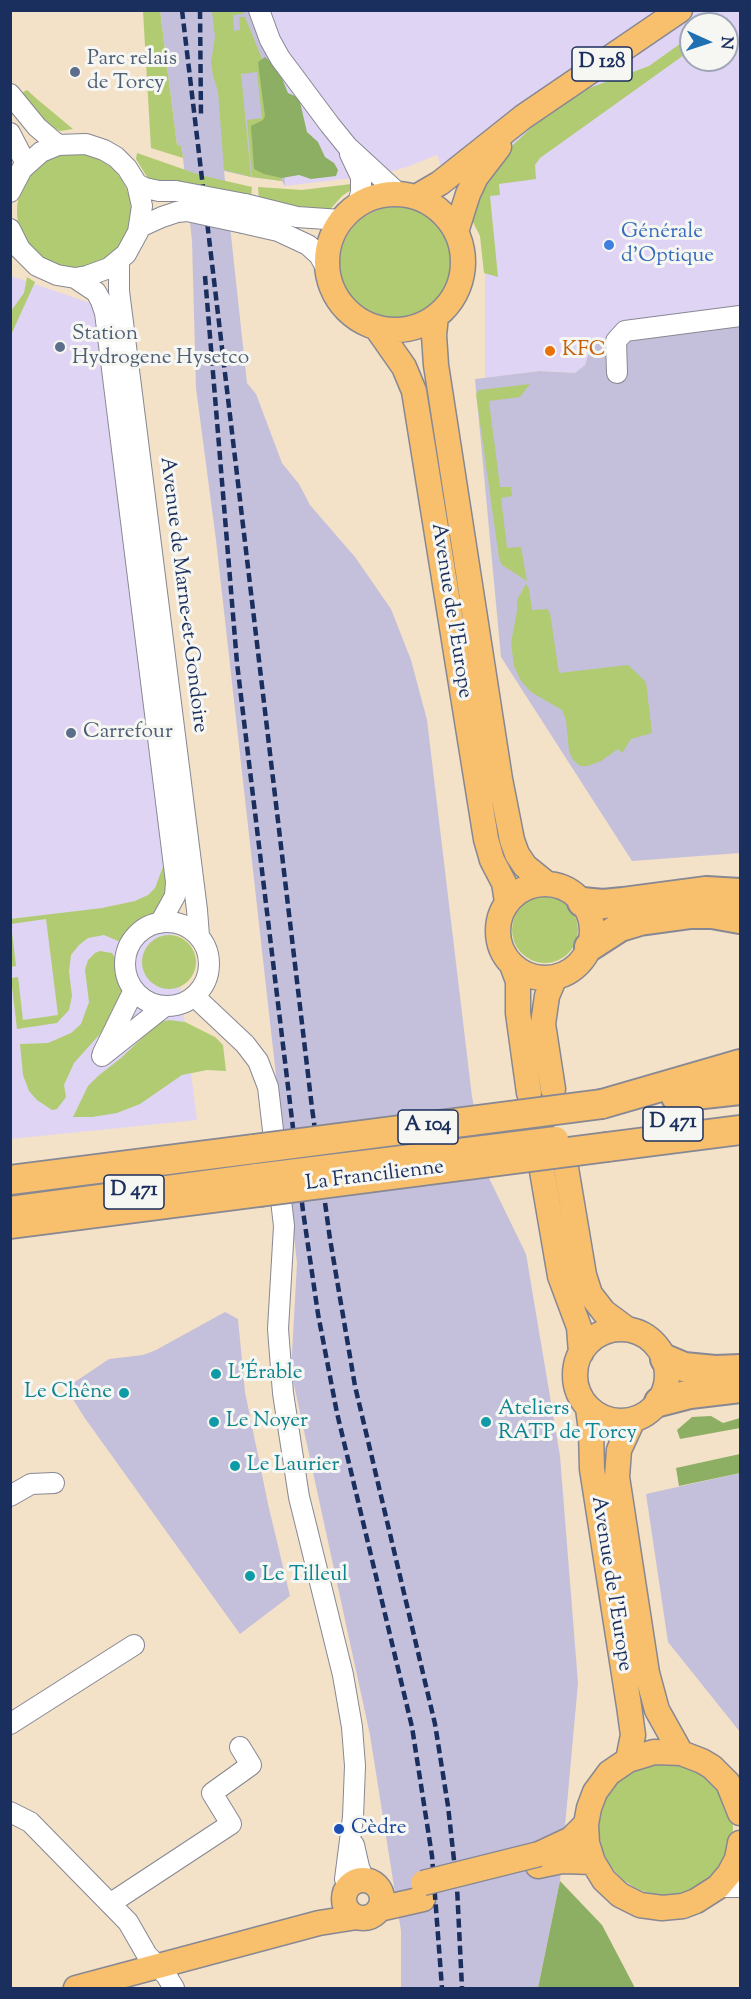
<!DOCTYPE html>
<meta charset="utf-8">
<style>
body{margin:0}
#map{position:relative;width:751px;height:1999px;overflow:hidden;background:#f3e1c8;font-family:"Sorts Mill Goudy",serif}
canvas{display:block}
.frame{position:absolute;inset:0;border:12px solid #1b2f5e;pointer-events:none}
.north{position:absolute;left:679px;top:12px;width:60px;height:60px;box-sizing:border-box;background:#f6f6f2;border:2px solid #9ea6b7;border-radius:50%;rotate:93deg;font-size:16px;font-weight:700;line-height:24px;text-align:center;color:#1b2f5e}
.north::after{content:'';display:block;margin:auto;width:21px;height:27px;background:#1f6fb2;clip-path:polygon(50% 0,100% 100%,50% 72%,0 100%)}
</style>
<div id="map">
<canvas width="751" height="1999"></canvas>
<div class="frame"></div>
<div class="north">N</div>
</div>
<script>
const g = document.querySelector('canvas').getContext('2d');
g.lineJoin = 'round';
function paint(path, color) {
  g.fillStyle = color;
  g.fill(path, 'evenodd');
}
function toPath(rows) {
  const path = new Path2D();
  for (const r of rows) {
    if (r.length === 3) {
      path.moveTo(r[0] + r[2], r[1]);
      path.arc(r[0], r[1], r[2], 0, 2 * Math.PI);
      continue;
    }
    path.moveTo(r[0], r[1]);
    for (let i = 2; i < r.length; i += 2) path.lineTo(r[i], r[i + 1]);
  }
  return path;
}
function strokePath(path, color, width, dash) {
  g.strokeStyle = color;
  g.lineWidth = width;
  g.lineCap = dash ? 'butt' : 'round';
  g.setLineDash(dash || []);
  g.stroke(path);
}
function write(font, color, halo, rows, align = 'center') {
  g.font = font + ' "Sorts Mill Goudy",serif';
  g.lineWidth = 6;
  g.setLineDash([]);
  g.textBaseline = 'middle';
  g.strokeStyle = halo;
  g.fillStyle = color;
  for (const [text, x, y, turn = 0] of rows) {
    g.save();
    g.translate(x, y);
    g.rotate((+turn || 0) * Math.PI / 180);
    g.textAlign = isNaN(turn) ? turn : align;
    if (halo) g.strokeText(text, 0, 0);
    g.fillText(text, 0, 0);
    g.restore();
  }
}
const built = toPath([
 [253,11,740,11,740,326,592,343,585,365,575,373,540,371,485,378,485,205,454,184,443,170,437,155,407,167,377,175,285,186,282,88],
 [691,24,727,24,727,60,691,60],
 [11,276,93,304,197,1120,11,1139]
]);
const industrial = toPath([
 [160,11,253,11,282,88,285,186,282,181,251,177,224,171,247,383,256,394,282,463,299,484,310,505,355,557,391,609,411,660,427,720,472,1097,489,1178,526,1254,560,1456,578,1683,560,1881,538,1988,401,1988,401,1931,370,1735,291,1371,297,1263,216,540,196,388,192,241,183,158,181,147,177,145],
 [740,326,740,853,632,861,501,657,475,379,540,371,575,373,585,365,592,343],
 [225,1312,238,1319,245,1392,268,1504,290,1596,240,1634,84,1417,66,1388,109,1359,143,1355,156,1350],
 [740,1473,740,1732,668,1642,646,1494]
]);
const green = toPath([
 [143,11,160,11,177,145,181,146,183,158,151,148],
 [212,11,243,11,244,14,233,15,234,31,240,30,239,17,245,17,273,86,282,181,252,177,247,120,262,118,257,72,241,74,251,177,224,170,218,91,213,76,211,62,215,37],
 [691,36,691,50,540,158,535,165,536,179,499,184,500,195,490,196,498,277,484,273,480,236,470,216,497,160,533,126,584,90,649,66],
 [27,90,37,99,73,129,60,131,50,126,17,96],
 [137,153,200,175,252,187,251,197,190,183,165,183,149,180,136,159],
 [74,211,57],
 [351,184,351,190,342,196,327,213,259,199,258,187,302,190],
 [396,263,56],
 [27,277,35,282,11,335,11,311,24,293],
 [530,384,520,397,489,401,500,487,511,487,512,496,501,498,507,548,521,547,527,581,502,565,499,558,476,394,479,390],
 [526,584,529,589,532,610,547,609,550,613,559,673,628,665,646,682,652,733,631,739,622,753,618,749,601,761,588,766,580,766,573,760,569,751,566,720,562,710,531,692,521,681,514,666,511,643,517,611,517,600],
 [164,864,170,890,158,913,138,924,123,943,104,935,88,938,79,945,71,955,69,971,72,996,69,1010,57,1023,17,1029,11,978,18,977,23,1020,58,1015,46,919,11,924,16,966,11,967,10,919,102,908,135,901,148,895,155,888],
 [545,930,33],
 [169,962,27],
 [100,951,112,953,116,959,124,991,109,1024,74,1063,64,1085,66,1097,57,1109,52,1110,37,1100,29,1091,23,1075,20,1044,48,1043,71,1033,81,1024,89,1002,85,970,88,960,95,953],
 [169,1020,185,1022,215,1037,223,1045,226,1071,207,1070,182,1075,140,1104,117,1113,92,1117,73,1117,88,1086,98,1076,121,1058,159,1022],
 [666,1828,67]
]);
const forest = toPath([
 [265,57,278,69,288,93,295,96,300,102,307,132,318,142,325,157,334,163,338,170,336,176,311,179,299,175,282,178,264,174,254,169,251,126,263,120,265,116,258,62],
 [711,1416,723,1423,740,1418,740,1428,680,1439,677,1430,692,1417],
 [740,1454,740,1473,679,1486,676,1468],
 [560,1881,602,1925,635,1988,538,1988]
]);
const minor = toPath([
 [259,10,270,40,280,58,330,125,347,146,398,193],
 [10,94,37,127,58,145],
 [10,133,26,164],
 [350,154,361,177,361,192,358,204],
 [137,184,145,188,159,191,176,191],
 [10,192,22,169,41,152,58,145,86,144,104,150,116,157,127,168,137,184,142,206,138,232,126,254,109,268,87,276,75,278,57,275,37,266,20,249,10,229],
 [245,204,297,217,341,220],
 [243,223,278,231,308,245,319,255,327,269],
 [140,227,162,217,177,212],
 [119,261,119,291,197,910,199,936],
 [75,278,96,292,101,301,105,313,176,882,175,896,160,923],
 [617,373,616,341,625,331,740,316],
 [167,964,42],
 [194,996,245,1044,258,1061,268,1087,284,1226,278,1329,283,1393,299,1497,343,1675,352,1727,355,1766,353,1817,345,1879,348,1887],
 [103,1053,134,990],
 [102,1056,165,1006],
 [10,1496,31,1484,54,1483],
 [10,1724,134,1645],
 [10,1812,30,1822,128,1922,147,1955,166,1975,174,1988],
 [354,1845,359,1867,364,1880],
 [718,1887,740,1887],
 [111,1903,231,1824,212,1793,251,1765,240,1747]
]);
const major = toPath([
 [395,262,68],
 [416,197,440,183,523,117,680,10],
 [456,232,468,194,476,177,499,147],
 [436,316,434,335,436,365,500,779,512,840,517,854,525,866,546,883],
 [376,327,404,367,414,391,486,839,492,860,504,883,507,902],
 [545,931,47],
 [512,965,518,981,518,1013,529,1093],
 [553,1089,543,1024,547,996,555,977],
 [566,1168,584,1275,590,1294,604,1312,627,1329],
 [542,1171,560,1276,579,1327,581,1353],
 [10,1209,257,1176],
 [621,1375,46],
 [588,1408,591,1431,592,1469,629,1706,633,1735,628,1760],
 [633,1420,619,1450,617,1477,647,1673,657,1710,681,1753],
 [740,1813,728,1783,712,1767,702,1761,681,1753,654,1752,628,1760,609,1773,595,1792,589,1808,586,1824,587,1843,593,1862,604,1880,620,1895,640,1905,662,1908,683,1906,696,1901,718,1887,729,1874,737,1859,740,1843],
 [539,1854,571,1839,586,1824],
 [538,1866,562,1861,593,1862],
 [363,1899,19],
 [379,1909,423,1899],
 [76,1988,319,1923,357,1917]
]);
const highway = toPath([
 [582,902,603,904,623,902,706,891,740,893],
 [589,947,620,927,640,921,691,914,712,914,740,919],
 [676,1097,740,1090],
 [602,1104,740,1064],
 [607,1147,740,1130],
 [10,1180,254,1149],
 [10,1224,259,1192],
 [665,1359,684,1367,715,1370,740,1369],
 [659,1402,690,1394,740,1388]
]);
const rail = toPath([
 [182,10,312,1108,330,1239,355,1386,435,1724,448,1806,457,1887,462,1988],
 [200,10,201,118],
 [205,276,237,663,303,1211,318,1314,337,1413,412,1727,432,1856,442,1988]
]);
const minorBridge = toPath([
 [176,191,245,204],
 [177,212,187,211,243,223]
]);
const majorBridge = toPath([
 [257,1176,556,1139],
 [423,1883,539,1854]
]);
const highwayBridge = toPath([
 [254,1149,602,1104],
 [259,1192,607,1147]
]);
const markers = [
 [75,72,6,"#5c6f8a"],
 [609,245,6,"#3f7fe0"],
 [60,347,6,"#5c6f8a"],
 [550,351,6,"#e8710a"],
 [71,733,6,"#5c6f8a"],
 [216,1374,6,"#0f9aa8"],
 [124,1393,6,"#0f9aa8"],
 [214,1422,6,"#0f9aa8"],
 [486,1422,6,"#0f9aa8"],
 [235,1466,6,"#0f9aa8"],
 [250,1576,6,"#0f9aa8"],
 [339,1829,6,"#1a4fb4"]
];
const shields = [
 [602,64,60],
 [673,1124,60],
 [428,1127,60],
 [134,1192,60]
];
const shieldNames = [
 ["D 128",602,64],
 ["D 471",673,1124],
 ["A 104",428,1127],
 ["D 471",134,1192]
];
const serviceNames = [
 ["Parc relais",87,60],
 ["de Torcy",87,84],
 ["Station",72,335],
 ["Hydrogene Hysetco",72,359],
 ["Carrefour",83,733]
];
const shopNames = [
 ["Générale",621,233],
 ["d'Optique",621,257]
];
const foodNames = [
 ["KFC",562,351]
];
const streetNames = [
 ["Avenue de Marne-et-Gondoire",182,595,83],
 ["Avenue de l'Europe",450,611,81],
 ["La Francilienne",375,1177,-7],
 ["Avenue de l'Europe",610,1584,81]
];
const cultureNames = [
 ["L'Érable",228,1374],
 ["Le Chêne",112,1393,"right"],
 ["Ateliers",498,1410],
 ["RATP de Torcy",498,1434],
 ["Le Noyer",226,1422],
 ["Le Laurier",247,1466],
 ["Le Tilleul",262,1576]
];
const transitNames = [
 ["Cèdre",351,1829]
];
paint(built, '#e0d4f4');
paint(industrial, '#c4c0db');
paint(green, '#b0cb71');
paint(forest, '#8caf63');
strokePath(minor, '#878893', 22);
strokePath(major, '#878893', 27);
strokePath(highway, '#878893', 32);
strokePath(minor, '#fff', 20);
strokePath(major, '#f8bf6c', 24);
strokePath(highway, '#f8bf6c', 28);
strokePath(rail, '#1b2f5e', 4.5, [9, 4.5]);
strokePath(minorBridge, '#878893', 22, []);
strokePath(majorBridge, '#878893', 27, []);
strokePath(highwayBridge, '#878893', 32, []);
strokePath(minorBridge, '#fff', 20);
strokePath(majorBridge, '#f8bf6c', 24);
strokePath(highwayBridge, '#f8bf6c', 28);
for (const [x, y, r, color] of markers) {
  const dot = new Path2D();
  dot.arc(x, y, r, 0, 2 * Math.PI);
  g.fillStyle = color;
  g.fill(dot);
  strokePath(dot, '#f6f6f2', 2);
}
for (const [x, y, w] of shields) {
  const box = new Path2D();
  box.roundRect(x - w / 2, y - 17, w, 34, 4.5);
  g.fillStyle = '#f6f6f2';
  g.fill(box);
  strokePath(box, '#1b2f5e', 1.5);
}
write('bold 20px', '#1b2f5e', null, shieldNames);
write('21px', '#4e5e75', '#f6f6f2', serviceNames, 'left');
write('21px', '#366cbe', '#f6f6f2', shopNames, 'left');
write('21px', '#c56008', '#f6f6f2', foodNames, 'left');
write('21px', '#1b2f5e', '#f6f6f2', streetNames);
write('21px', '#0d838f', '#f6f6f2', cultureNames, 'left');
write('21px', '#164399', '#f6f6f2', transitNames, 'left');
</script>
